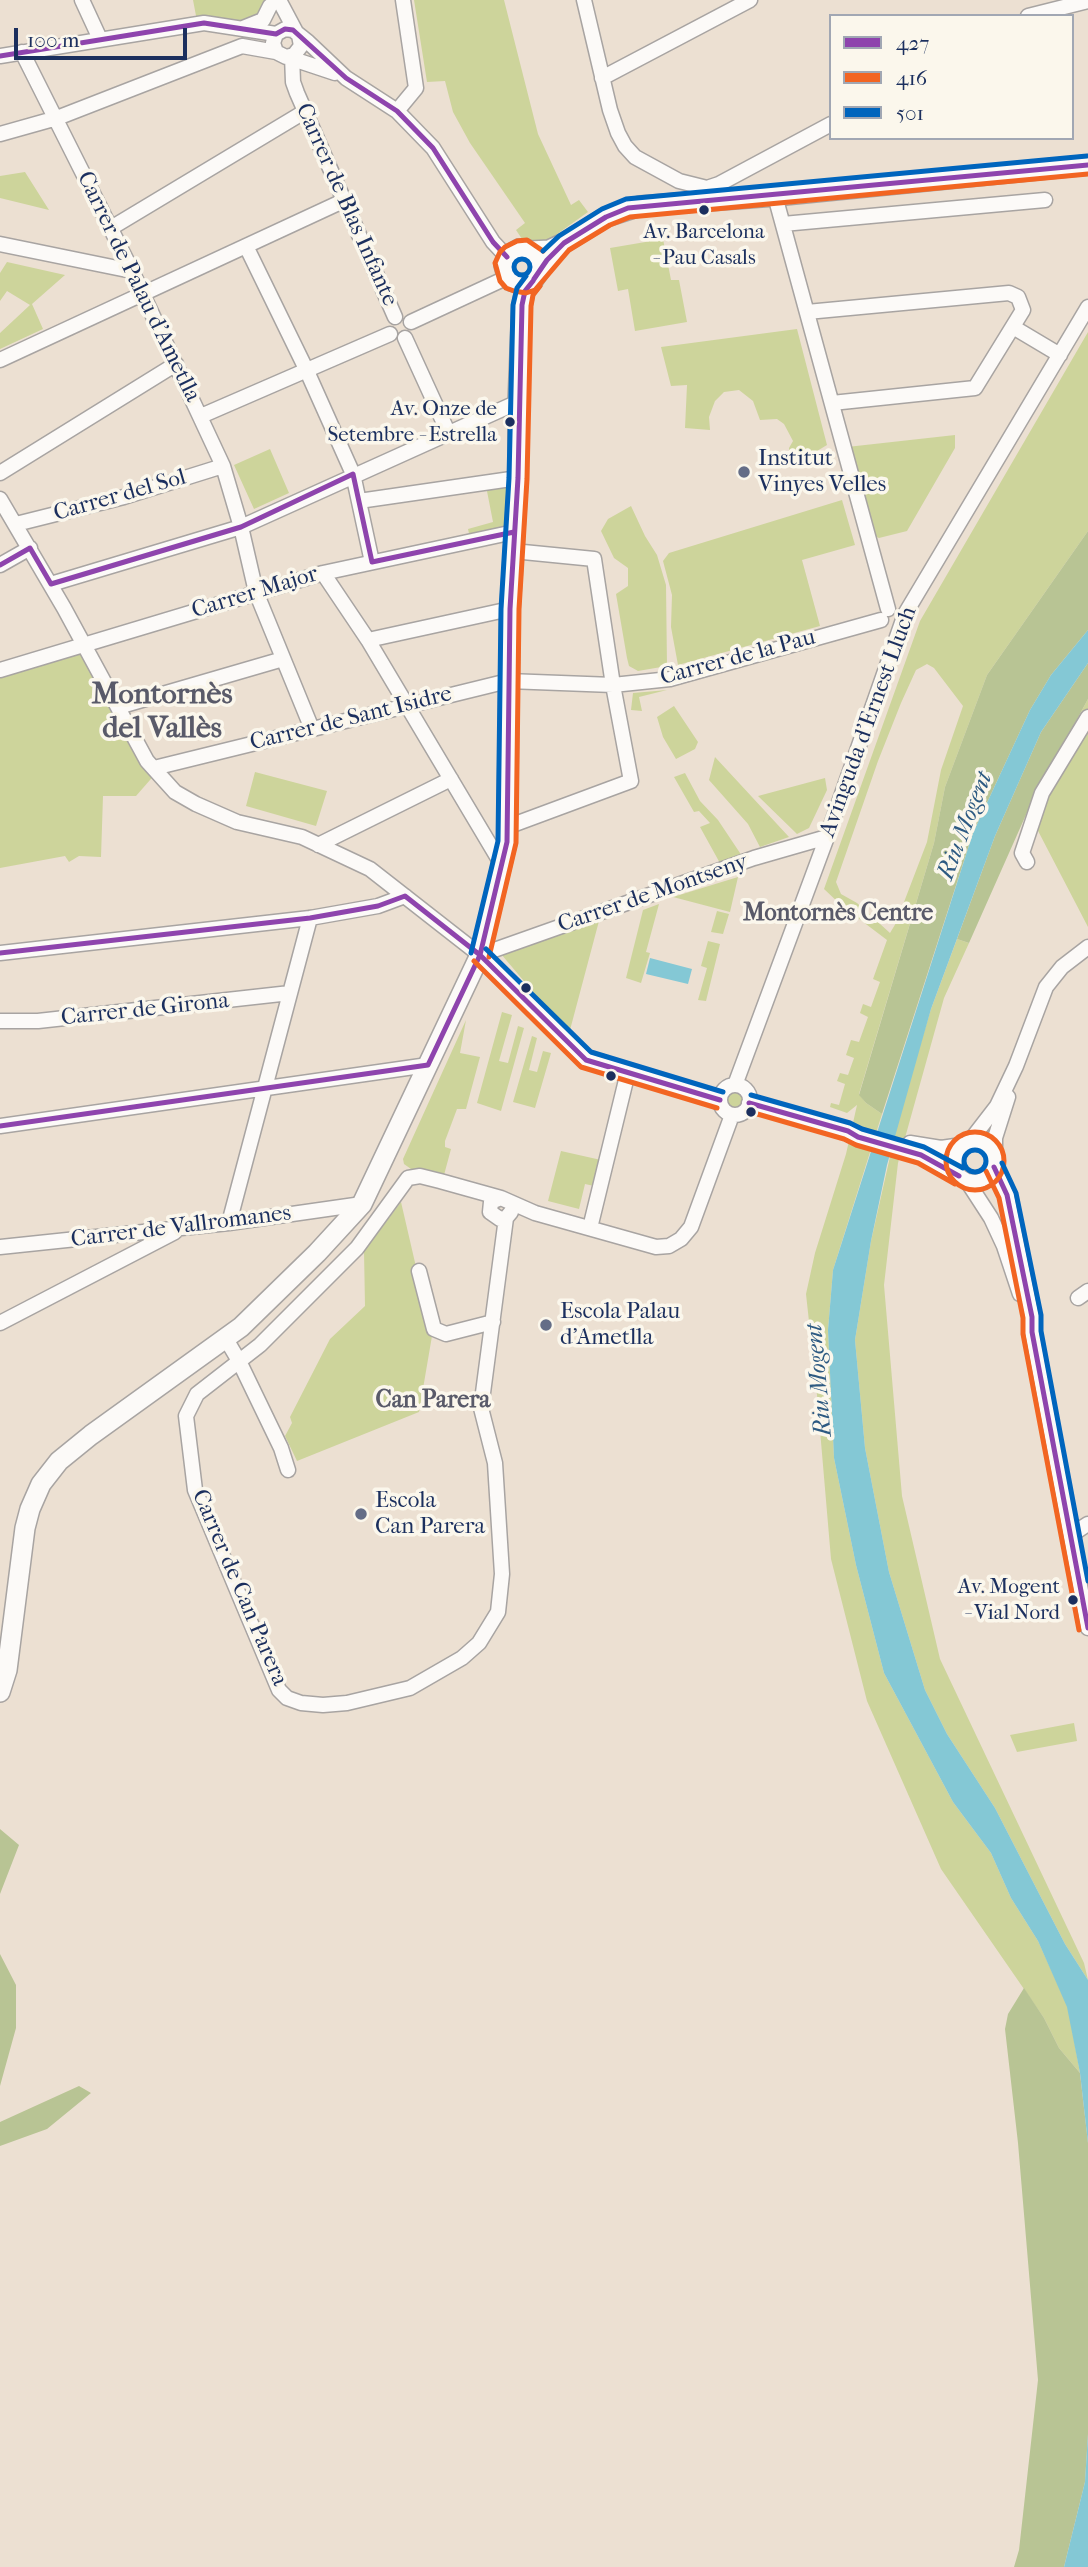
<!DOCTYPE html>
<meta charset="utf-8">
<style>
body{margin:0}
#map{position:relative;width:1088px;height:2567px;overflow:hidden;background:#ece0d2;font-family:"IM FELL French Canon",serif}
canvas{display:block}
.legend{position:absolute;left:829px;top:14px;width:245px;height:126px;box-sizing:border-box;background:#fbf7ec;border:2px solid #a1a7b3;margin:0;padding:9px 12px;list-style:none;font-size:21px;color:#1b2f5e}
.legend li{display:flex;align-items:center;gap:14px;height:35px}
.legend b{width:35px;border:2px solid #a1a7b3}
.scale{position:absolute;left:14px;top:28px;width:173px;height:32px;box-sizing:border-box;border:4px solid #1b2f5e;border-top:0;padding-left:9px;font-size:21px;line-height:24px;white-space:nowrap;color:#1b2f5e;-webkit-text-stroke:5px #fbf7ec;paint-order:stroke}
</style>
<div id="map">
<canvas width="1088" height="2567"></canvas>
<ul class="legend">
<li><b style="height:9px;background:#8e44ad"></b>427</li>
<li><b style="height:9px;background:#f26522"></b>416</li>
<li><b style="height:9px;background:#0065bd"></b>501</li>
</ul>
<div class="scale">100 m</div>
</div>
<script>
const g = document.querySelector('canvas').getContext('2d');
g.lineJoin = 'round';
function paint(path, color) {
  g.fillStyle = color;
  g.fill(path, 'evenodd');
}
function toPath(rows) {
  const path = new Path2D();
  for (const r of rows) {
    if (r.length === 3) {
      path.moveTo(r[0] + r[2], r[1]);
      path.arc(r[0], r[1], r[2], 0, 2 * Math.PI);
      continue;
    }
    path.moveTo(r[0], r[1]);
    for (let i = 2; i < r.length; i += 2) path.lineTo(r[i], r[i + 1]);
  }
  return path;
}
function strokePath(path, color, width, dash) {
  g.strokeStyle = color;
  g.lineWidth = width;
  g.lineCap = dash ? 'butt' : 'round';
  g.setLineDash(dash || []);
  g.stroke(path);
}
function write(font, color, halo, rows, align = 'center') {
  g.font = font + ' "IM FELL French Canon",serif';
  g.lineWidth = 7;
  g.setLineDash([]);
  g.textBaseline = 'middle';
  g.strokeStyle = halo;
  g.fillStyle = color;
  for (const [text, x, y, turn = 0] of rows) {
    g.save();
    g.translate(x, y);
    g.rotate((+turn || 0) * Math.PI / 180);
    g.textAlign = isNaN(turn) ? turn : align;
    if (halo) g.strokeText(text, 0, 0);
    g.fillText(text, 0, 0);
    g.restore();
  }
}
const green = toPath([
 [193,0,264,0,264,4,258,15,243,21,197,21],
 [414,0,504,0,538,134,571,205,579,200,588,212,546,242,524,242,516,230,525,223,470,143,453,112,445,81,427,82],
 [25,172,49,210,0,198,0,176],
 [663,239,671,280,679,280,687,322,635,331,628,289,618,291,610,248],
 [7,262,65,275,32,304,43,329,0,349,0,333,30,305,7,291,0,301,0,273],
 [797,329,827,445,797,463,789,457,789,448,793,441,784,424,777,419,760,420,753,401,739,390,724,392,715,401,709,417,710,430,685,428,687,385,671,386,661,347],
 [1088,332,1088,531,987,675,945,787,934,843,859,1094,866,1103,882,1114,833,1270,828,1330,834,1458,856,1565,884,1673,953,1802,991,1853,1011,1898,1038,1941,1068,2007,1080,2073,1059,2048,1044,2018,941,1869,867,1701,831,1559,817,1395,806,1294,815,1253,846,1154,857,1105,847,1113,830,1107,831,1103,839,1105,845,1084,837,1081,840,1073,848,1075,854,1058,846,1055,851,1040,859,1042,868,1017,860,1013,863,1004,871,1007,880,982,873,979,887,940,842,906,824,889,920,621],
 [927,664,934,668,963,706,941,770,927,842,896,923,890,933,857,903,841,894,836,882,878,761,901,703,916,670],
 [955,435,955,448,907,531,879,538,870,534,847,447],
 [270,449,289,493,254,509,234,465],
 [514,482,511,530,470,538,468,529,493,522,486,486],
 [842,500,855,545,802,560,820,626,678,665,671,627,672,595,663,561,669,553],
 [631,506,645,536,657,555,666,585,667,666,638,671,629,666,627,658,616,594,628,586,628,568,614,558,601,531,608,519],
 [83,644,157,772,136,796,103,796,101,857,79,856,69,862,65,856,0,868,0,670],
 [667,690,639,697,642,711,631,710,633,693],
 [1088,699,1088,927,1036,827,1041,787],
 [674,706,698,742,695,749,676,759,663,737,657,717],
 [715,757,789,837,760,847,748,824,709,780],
 [255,772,327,791,316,826,246,806],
 [685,773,700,801,718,820,742,856,721,865,700,827,710,823,699,811,694,812,674,777],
 [825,778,827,790,809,828,797,834,758,796],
 [738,877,730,912,673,897],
 [659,904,646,952,650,953,641,983,626,978,643,910],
 [717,911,729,914,723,934,711,932],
 [599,921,570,1030,562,1026,501,954,522,945],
 [957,939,969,943,944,998,898,1163,884,1285,902,1496,940,1659,1084,1963,1088,1980,1065,1944,995,1808,947,1734,925,1690,889,1572,865,1448,855,1340,871,1241,901,1108,931,1009],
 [708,941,720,944,706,1001,698,1000,707,968,701,966],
 [502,1012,512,1015,499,1061,508,1063,518,1026,524,1028,501,1111,477,1103],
 [466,1020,460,1053,480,1057,466,1109,457,1109,445,1141,445,1147,451,1149,444,1175,411,1169,404,1164,403,1159],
 [532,1036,537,1038,529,1070,537,1072,543,1051,551,1053,535,1108,513,1102],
 [735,1101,8],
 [561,1151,601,1160,594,1186,585,1184,579,1209,548,1201],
 [401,1202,432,1336,419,1412,297,1461,285,1436,292,1423,290,1417,330,1339,365,1306,364,1251],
 [1074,1723,1077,1741,1017,1752,1010,1735]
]);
const forest = toPath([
 [1088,531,1088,630,1051,675,1030,710,973,833,882,1114,866,1103,859,1095,934,843,945,787,987,675],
 [1088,663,1088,699,1029,808,969,943,957,939,995,836,1041,732],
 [0,1829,19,1845,0,1894],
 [0,1954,16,1985,16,2028,0,2086],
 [1024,1988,1044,2018,1059,2048,1080,2073,1088,2143,1088,2434,1085,2482,1064,2567,1014,2567,1019,2550,1038,2380,1018,2143,1005,2029,1008,2014],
 [79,2086,91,2093,47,2129,0,2146,0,2122]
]);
const water = toPath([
 [1088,630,1088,663,1041,732,995,836,931,1009,887,1165,871,1241,855,1340,865,1448,889,1572,925,1690,947,1734,995,1808,1065,1944,1088,1980,1088,2143,1080,2073,1067,2007,1038,1941,1011,1898,991,1853,953,1802,884,1673,856,1565,834,1458,828,1330,833,1270,973,833,1030,710,1051,675],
 [650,958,692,969,688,984,646,974],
 [1088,2434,1088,2567,1064,2567,1085,2482]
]);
const street = toPath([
 [82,0,100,39],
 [279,0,296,32],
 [584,0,610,110,618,133,625,146,635,157,679,181,707,188,719,184,831,124],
 [1028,16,1088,1],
 [243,28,263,20,270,6],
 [299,35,301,46,294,55,286,57,276,52,273,43,276,34,285,29,293,30,308,42,346,78,397,111,433,148,493,242,507,257],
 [22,52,132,271,223,466,241,527,256,592,312,729],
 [0,56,204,23,276,34],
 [292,56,293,82,297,93,395,317],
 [293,56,299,61,335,73],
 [602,78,750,0],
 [397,111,416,88,403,0],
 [0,134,57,118,242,46,276,52],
 [775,196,888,609],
 [783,224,1045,200],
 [111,228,304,112],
 [0,244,132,271],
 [246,246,306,369,353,474,372,562],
 [807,312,1009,293,1018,297,1023,310,975,388,832,403],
 [411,322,508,277],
 [1013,327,1060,355],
 [405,338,448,432],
 [0,360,343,201],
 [201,416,390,334],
 [0,473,176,364],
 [0,499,64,608,147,761,175,792,196,804,237,822,302,837,370,869,480,955,586,1060,720,1100],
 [359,501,518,478],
 [16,524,124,497,223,466],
 [0,565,30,548],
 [323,573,368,640,502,865],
 [51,584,241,527,518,402],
 [368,640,510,609],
 [0,670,323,573,514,532],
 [118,707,283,659],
 [154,768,508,681,613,685,670,679,881,620],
 [507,827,631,781,613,685,594,559,513,551],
 [318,845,451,779],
 [1027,862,1022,853,1042,793,1088,717],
 [0,953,310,918,378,906,405,896],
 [480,955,754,858,827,837],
 [0,1021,38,1021,290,993],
 [735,1085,827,837,905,614,1088,307],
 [735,1100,15],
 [749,1103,848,1131,858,1137,921,1155,959,1175],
 [0,1126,428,1065],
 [970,1141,997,1106,1016,1066,1046,987,1062,967,1088,947],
 [910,1143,941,1148,962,1145],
 [994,1156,987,1145,979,1141,970,1141,958,1149,954,1165,959,1176,967,1181,977,1182,990,1176,995,1163,995,1138,1008,1097],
 [994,1167,1007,1195,1032,1317,1032,1332,1088,1628],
 [967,1181,991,1218,1004,1246,1020,1294],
 [501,1198,491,1202,490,1212,500,1219,506,1218,511,1212],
 [506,1218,481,1408,495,1463,502,1574,498,1612,479,1643,462,1658,410,1688,347,1703,323,1705,301,1703,287,1698,279,1690,195,1490,186,1416,197,1394,260,1345,357,1248,408,1178,420,1176,440,1181,501,1198,535,1213,656,1247,669,1246,681,1239,691,1227,732,1115],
 [229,1223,310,918],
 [590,1228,628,1072],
 [0,1247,229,1223,362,1204],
 [419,1271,434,1329,446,1334,493,1322],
 [1078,1298,1088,1291],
 [0,1323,175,1232],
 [226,1339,239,1361,281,1448,288,1470],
 [1071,1535,1088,1524]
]);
const secondary = toPath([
 [530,251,549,250,564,243,606,217,640,206,775,196,1088,165],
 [539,271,540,264,536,256,526,249,519,249,510,254,504,265,507,276,511,281,521,284,528,283,534,279,547,260,562,245],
 [0,1692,7,1670,25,1528,30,1509,41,1484,59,1461,91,1435,241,1327,317,1253,362,1204,480,955,507,842,510,609,518,478,518,402,522,305,525,291,533,281]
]);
const bus1 = toPath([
 [0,56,204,23,276,34,285,29,293,30,346,78,397,111,433,148,493,242,507,257],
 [534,279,547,260,564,243,606,217,628,208,1088,165],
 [0,565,30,548,51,584,241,527,353,474,372,562,514,532],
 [0,953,310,918,378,906,405,896,480,955,586,1060,720,1100],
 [749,1103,848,1131,858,1137,921,1155,959,1176],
 [0,1126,428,1065,480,955,507,842,510,609,518,478,522,305,525,291,533,281],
 [994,1167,1007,1195,1032,1317,1032,1332,1088,1628]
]);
const bus2 = toPath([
 [543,251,527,240,517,241,505,247,500,252,495,263,500,281,506,288,514,291,526,293,535,290,569,250,610,225,630,217,1088,174],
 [489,957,516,843,519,609,527,479,531,306,533,295,540,286],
 [474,961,581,1067,717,1108],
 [747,1111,844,1139,856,1145,918,1163,955,1184],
 [975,1161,29],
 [986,1171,999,1198,1023,1318,1023,1334,1079,1630]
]);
const bus3 = toPath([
 [543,251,559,236,602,209,626,199,1087,156],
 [522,267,8],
 [486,949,591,1052,723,1092],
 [471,953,498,841,501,609,509,478,513,305,517,288,526,276],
 [751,1095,850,1123,862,1129,924,1147,963,1168],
 [975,1161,11],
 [1002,1163,1016,1193,1041,1315,1041,1331,1088,1581]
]);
const markers = [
 [704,210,6,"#1b2f5e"],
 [510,422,6,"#1b2f5e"],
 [744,472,7,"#646d87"],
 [526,988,6,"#1b2f5e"],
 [611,1076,6,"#1b2f5e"],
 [751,1112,6,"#1b2f5e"],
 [546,1325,7,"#646d87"],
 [361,1514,7,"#646d87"],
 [1073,1600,6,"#1b2f5e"]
];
const busNames = [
 ["Av. Barcelona",704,233,"center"],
 ["- Pau Casals",704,259,"center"],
 ["Av. Onze de",497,410],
 ["Setembre - Estrella",497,436],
 ["Av. Mogent",1060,1588],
 ["- Vial Nord",1060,1614]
];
const streetNames = [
 ["Carrer de Blas Infante",346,205,66],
 ["Carrer de Palau d'Ametlla",138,287,64],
 ["Carrer del Sol",120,496,-16],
 ["Carrer Major",255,593,-17],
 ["Carrer de la Pau",738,658,-15],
 ["Carrer de Sant Isidre",351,719,-14],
 ["Avinguda d'Ernest Lluch",869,722,-70],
 ["Carrer de Montseny",653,894,-19],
 ["Carrer de Girona",145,1010,-6],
 ["Carrer de Vallromanes",181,1227,-7],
 ["Carrer de Can Parera",239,1588,67]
];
const poiNames = [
 ["Institut",758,459],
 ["Vinyes Velles",758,485],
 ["Escola Palau",560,1312],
 ["d'Ametlla",560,1338],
 ["Escola",375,1501],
 ["Can Parera",375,1527]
];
const waterNames = [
 ["Riu Mogent",966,826,-69],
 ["Riu Mogent",820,1380,-95]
];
const neighbourhoodNames = [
 ["Montornès Centre",838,914],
 ["Can Parera",433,1401]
];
const districtNames = [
 ["Montornès",162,696],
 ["del Vallès",162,730]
];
paint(green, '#cdd49b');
paint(forest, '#b8c494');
paint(water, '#84c8d5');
strokePath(street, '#a8a4a2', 17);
strokePath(secondary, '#a8a4a2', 22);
strokePath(street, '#fcfaf8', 14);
strokePath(secondary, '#fcfaf8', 19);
strokePath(bus1, '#8e44ad', 5);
strokePath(bus2, '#f26522', 5);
strokePath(bus3, '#0065bd', 5);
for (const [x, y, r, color] of markers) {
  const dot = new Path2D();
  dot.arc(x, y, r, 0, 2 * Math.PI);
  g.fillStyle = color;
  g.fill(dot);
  strokePath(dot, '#fbf7ec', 2.5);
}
write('21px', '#1b2f5e', '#fbf7ec', busNames, 'right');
write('23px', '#1b2f5e', '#fbf7ec', streetNames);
write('23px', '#1b2f5e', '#fbf7ec', poiNames, 'left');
write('italic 24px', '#2d5a82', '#fbf7ec', waterNames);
write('bold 24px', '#595a69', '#fbf7ec', neighbourhoodNames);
write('bold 30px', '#595a69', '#fbf7ec', districtNames);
</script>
